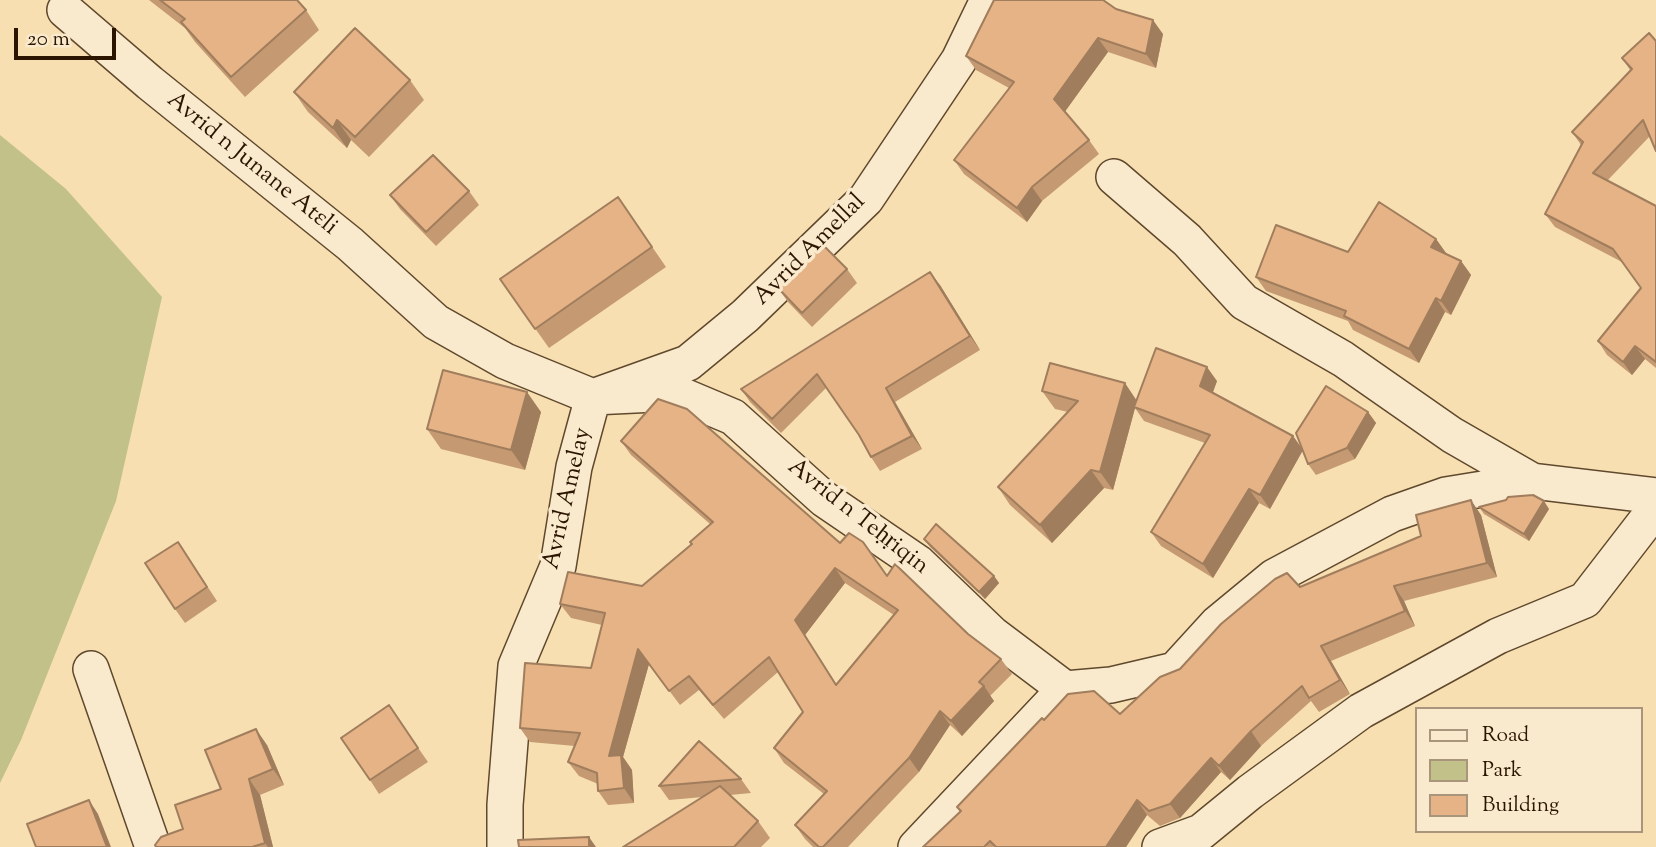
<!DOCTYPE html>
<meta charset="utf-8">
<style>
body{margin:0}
#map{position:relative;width:1656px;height:847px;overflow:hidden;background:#f7dfb2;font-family:"Sorts Mill Goudy",serif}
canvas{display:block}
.legend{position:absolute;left:1415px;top:707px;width:228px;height:126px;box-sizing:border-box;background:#faeacd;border:2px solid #a8957b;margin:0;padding:9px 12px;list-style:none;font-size:21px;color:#2c1500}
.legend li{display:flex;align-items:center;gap:14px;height:35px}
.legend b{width:35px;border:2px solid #a8957b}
.scale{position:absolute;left:14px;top:28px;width:102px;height:32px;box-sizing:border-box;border:4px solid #2c1500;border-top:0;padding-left:9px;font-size:21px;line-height:24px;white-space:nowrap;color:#2c1500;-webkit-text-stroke:5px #faeacd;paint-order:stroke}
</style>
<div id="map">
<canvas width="1656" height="847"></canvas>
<ul class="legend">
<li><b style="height:9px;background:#faeacd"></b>Road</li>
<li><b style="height:19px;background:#c1c189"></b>Park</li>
<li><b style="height:19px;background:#e5b385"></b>Building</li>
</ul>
<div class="scale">20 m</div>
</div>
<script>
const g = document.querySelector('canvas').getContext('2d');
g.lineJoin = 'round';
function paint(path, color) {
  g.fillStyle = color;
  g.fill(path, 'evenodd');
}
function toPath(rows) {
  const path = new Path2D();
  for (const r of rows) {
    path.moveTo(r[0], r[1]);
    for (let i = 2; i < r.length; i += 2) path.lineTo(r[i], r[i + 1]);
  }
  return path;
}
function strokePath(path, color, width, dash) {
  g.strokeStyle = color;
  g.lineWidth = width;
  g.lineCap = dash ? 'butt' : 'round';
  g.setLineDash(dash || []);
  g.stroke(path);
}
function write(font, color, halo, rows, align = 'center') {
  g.font = font + ' "Sorts Mill Goudy",serif';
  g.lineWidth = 7;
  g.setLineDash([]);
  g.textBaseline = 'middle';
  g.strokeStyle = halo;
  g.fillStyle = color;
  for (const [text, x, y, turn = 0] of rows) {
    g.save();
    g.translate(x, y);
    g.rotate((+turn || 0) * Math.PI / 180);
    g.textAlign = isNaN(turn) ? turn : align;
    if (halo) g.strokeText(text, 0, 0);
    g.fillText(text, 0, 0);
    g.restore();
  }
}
const green = toPath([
 [0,135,66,189,162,297,116,501,21,740,0,783]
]);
const street = toPath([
 [65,10,150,83,350,244,436,322,505,361,593,397,676,393,733,417,824,499,918,563,992,634,1065,689,1111,685,1175,670,1217,624,1274,577,1392,514,1446,495,1532,481,1656,496],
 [1114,177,1187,240,1244,302,1343,359,1452,435,1532,481],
 [91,669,153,847],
 [505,847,505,805,516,666,558,566,574,467,593,397,688,363,745,316,866,199,959,60,988,0],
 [916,847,1065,689],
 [1160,847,1201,832,1250,792,1361,711,1498,636,1585,600,1656,508]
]);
const wall = toPath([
 [149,0,297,0,306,10,319,30,245,97,195,42,185,28],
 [1116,9,1163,34,1156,68,1108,52,1065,111,1089,140,1099,154,1042,201,1027,222,964,174,954,160,1009,88,976,70,966,56],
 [1656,41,1650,136,1607,181,1656,206,1656,368,1645,359,1632,375,1607,355,1598,341,1641,288,1622,262,1555,227,1545,214,1581,145,1572,132,1630,70,1622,58],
 [410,80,424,100,369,157,351,140,347,148,308,112,294,92],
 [469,191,479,205,436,246,400,209,390,195],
 [618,197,666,267,549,348,500,279],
 [1436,239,1446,253,1446,254,1461,261,1471,275,1451,315,1445,312,1419,363,1353,330,1348,321,1266,291,1256,277,1348,252],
 [847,269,857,283,812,327,788,302,778,288],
 [940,285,980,350,895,402,922,449,880,471,871,457,859,435,826,388,781,433,750,402,741,389],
 [1217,381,1213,392,1293,436,1303,450,1270,509,1259,503,1213,578,1161,546,1151,532,1205,443,1144,421,1135,408,1113,490,1104,488,1052,543,1010,505,998,487,1068,412,1055,409,1042,391,1136,400],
 [541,412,525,470,441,449,427,429],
 [1368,412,1376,423,1355,459,1316,475,1308,464],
 [621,441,840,543,968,634,1001,659,1012,674,990,696,994,701,962,736,950,725,919,772,848,847,813,847,805,839,795,825,824,794,784,763,774,748,803,712,778,672,724,719,699,690,680,705,649,664,623,757,632,770,634,803,608,805,598,791,598,784,579,776,568,762,575,746,530,742,520,728,591,668,602,625,571,618,560,604,642,586,691,544,710,524,631,455],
 [845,583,894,615,836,684,805,635],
 [1479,507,1549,509,1529,541,1484,514],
 [1481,515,1497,577,1404,601,1415,626,1331,661,1350,694,1319,712,1311,701,1261,746,1230,780,1221,772,1180,818,1160,826,1147,815,1126,847,923,847,960,812,957,807,1044,720,1120,714,1180,669,1300,587],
 [924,539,994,576,999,583,985,599,930,547],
 [178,542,217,601,185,623,175,609],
 [389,706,428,762,379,794,370,780],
 [267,745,284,785,260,795,273,847,156,847,183,829,221,789],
 [741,779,751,793,730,795,758,821,770,838,761,847,623,847,703,797,669,800,659,786]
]);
const shadedWall = toPath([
 [1153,20,1163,34,1156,68,1146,54],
 [1098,38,1108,52,1064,113,1054,99],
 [337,120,351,140,347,148,333,128],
 [1032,187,1042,201,1027,222,1017,208],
 [1436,239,1446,253,1441,261,1431,247],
 [1461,261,1471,275,1451,315,1441,301],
 [930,272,940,285,980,350,970,336],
 [1436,298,1445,312,1419,363,1409,349],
 [1635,346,1645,359,1632,375,1623,362],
 [1207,367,1217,381,1210,400,1200,386],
 [1125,383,1137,401,1134,407,1135,408,1113,490,1100,472],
 [886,388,895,402,922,449,912,436],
 [527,392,541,412,525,470,511,450],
 [1368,412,1376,423,1355,459,1347,448],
 [1293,436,1303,450,1270,509,1260,495],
 [1091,470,1104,488,1052,543,1040,525],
 [1249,489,1259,503,1213,578,1203,564],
 [1471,500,1481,515,1497,577,1487,563],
 [1544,501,1549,509,1529,541,1524,534],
 [835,568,845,583,805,635,846,700,795,620],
 [994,576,999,583,985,599,979,592],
 [1394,586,1404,601,1415,626,1405,611],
 [1321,646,1331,661,1350,694,1340,680],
 [638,649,649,664,623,757,632,770,634,803,624,788,609,756],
 [984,686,994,701,962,736,951,721],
 [940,711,950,725,919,772,909,758],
 [256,729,267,745,284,785,273,769],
 [1251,731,1261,746,1230,780,1219,766],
 [1211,758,1221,772,1180,818,1170,804],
 [249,779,260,795,273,847,268,847,265,843],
 [89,800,98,814,111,847,107,847],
 [1137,800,1147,815,1126,847,1106,847],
 [589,837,596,847,589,847]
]);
const building = toPath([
 [160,0,297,0,306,10,231,77,181,22,185,19,160,0],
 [994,0,1103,0,1116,9,1153,20,1146,54,1098,38,1054,99,1089,140,1032,187,1017,208,954,160,1014,82,966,56,994,0],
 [355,28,410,80,355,137,337,120,333,128,294,92,355,28],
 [1649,33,1656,41,1656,151,1643,120,1593,173,1656,206,1656,362,1635,346,1623,362,1598,341,1641,288,1613,249,1545,214,1583,142,1572,132,1632,69,1622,58,1649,33],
 [433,155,469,191,426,232,390,195,433,155],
 [618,197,652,247,535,329,500,279,618,197],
 [1379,202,1436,239,1431,247,1461,261,1441,301,1436,298,1409,349,1344,316,1346,311,1256,277,1276,225,1348,252,1379,202],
 [823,245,847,269,802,313,778,288,823,245],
 [930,272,970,336,886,388,912,436,871,457,859,435,817,374,772,419,741,389,930,272],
 [1156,348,1207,367,1200,386,1293,436,1260,495,1249,489,1203,564,1151,532,1210,435,1134,407,1156,348],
 [1050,363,1125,383,1100,472,1091,470,1040,525,998,487,1078,401,1042,391,1050,363],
 [443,370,527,392,511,450,427,429,443,370],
 [1326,386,1368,412,1347,448,1308,464,1296,433,1326,386],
 [658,399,687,409,840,543,849,533,863,542,887,576,895,564,968,634,1001,659,979,682,984,686,951,721,940,711,909,758,823,847,819,847,795,825,827,791,774,748,803,712,769,657,713,705,689,676,669,691,638,649,609,756,621,755,624,788,598,791,597,773,568,762,580,733,520,728,525,663,591,668,605,613,560,604,568,572,642,586,692,544,690,542,713,522,621,441,658,399],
 [835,568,898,610,836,685,795,620,835,568],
 [1533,495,1544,501,1524,534,1479,507,1506,500,1508,497,1533,495],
 [1471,500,1487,563,1394,586,1405,611,1321,646,1340,680,1309,698,1302,686,1251,731,1219,766,1211,758,1170,804,1149,811,1137,800,1106,847,996,847,990,841,984,847,923,847,961,811,957,807,1042,718,1044,720,1068,694,1094,691,1120,714,1160,677,1180,669,1221,624,1275,579,1287,573,1300,587,1421,536,1416,515,1471,500],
 [936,524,994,576,979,592,924,539,936,524],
 [178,542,207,587,175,609,145,563,178,542],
 [389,705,418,748,370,780,341,738,389,705],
 [256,729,273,769,249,779,265,843,252,847,156,847,155,845,161,837,183,829,175,805,221,789,205,750,256,729],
 [699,741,741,779,659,786,699,741],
 [720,786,758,821,734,847,623,847,720,786],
 [89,800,107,847,36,847,27,824,89,800],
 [589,837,589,847,519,847,518,840,589,837]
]);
const streetNames = [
 ["Avrid n Junane Atɛli",251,165,39],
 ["Avrid Amellal",811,251,-45],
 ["Avrid Amelay",569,499,-77],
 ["Avrid n Teḥṛiqin",857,518,38]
];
paint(green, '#c1c189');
strokePath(street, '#5f482c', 38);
strokePath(street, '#faeacd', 35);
paint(wall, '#c59a72');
paint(shadedWall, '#a07d5d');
paint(building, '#e5b385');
strokePath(building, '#a07d5d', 2);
write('24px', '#2c1500', '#faeacd', streetNames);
</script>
